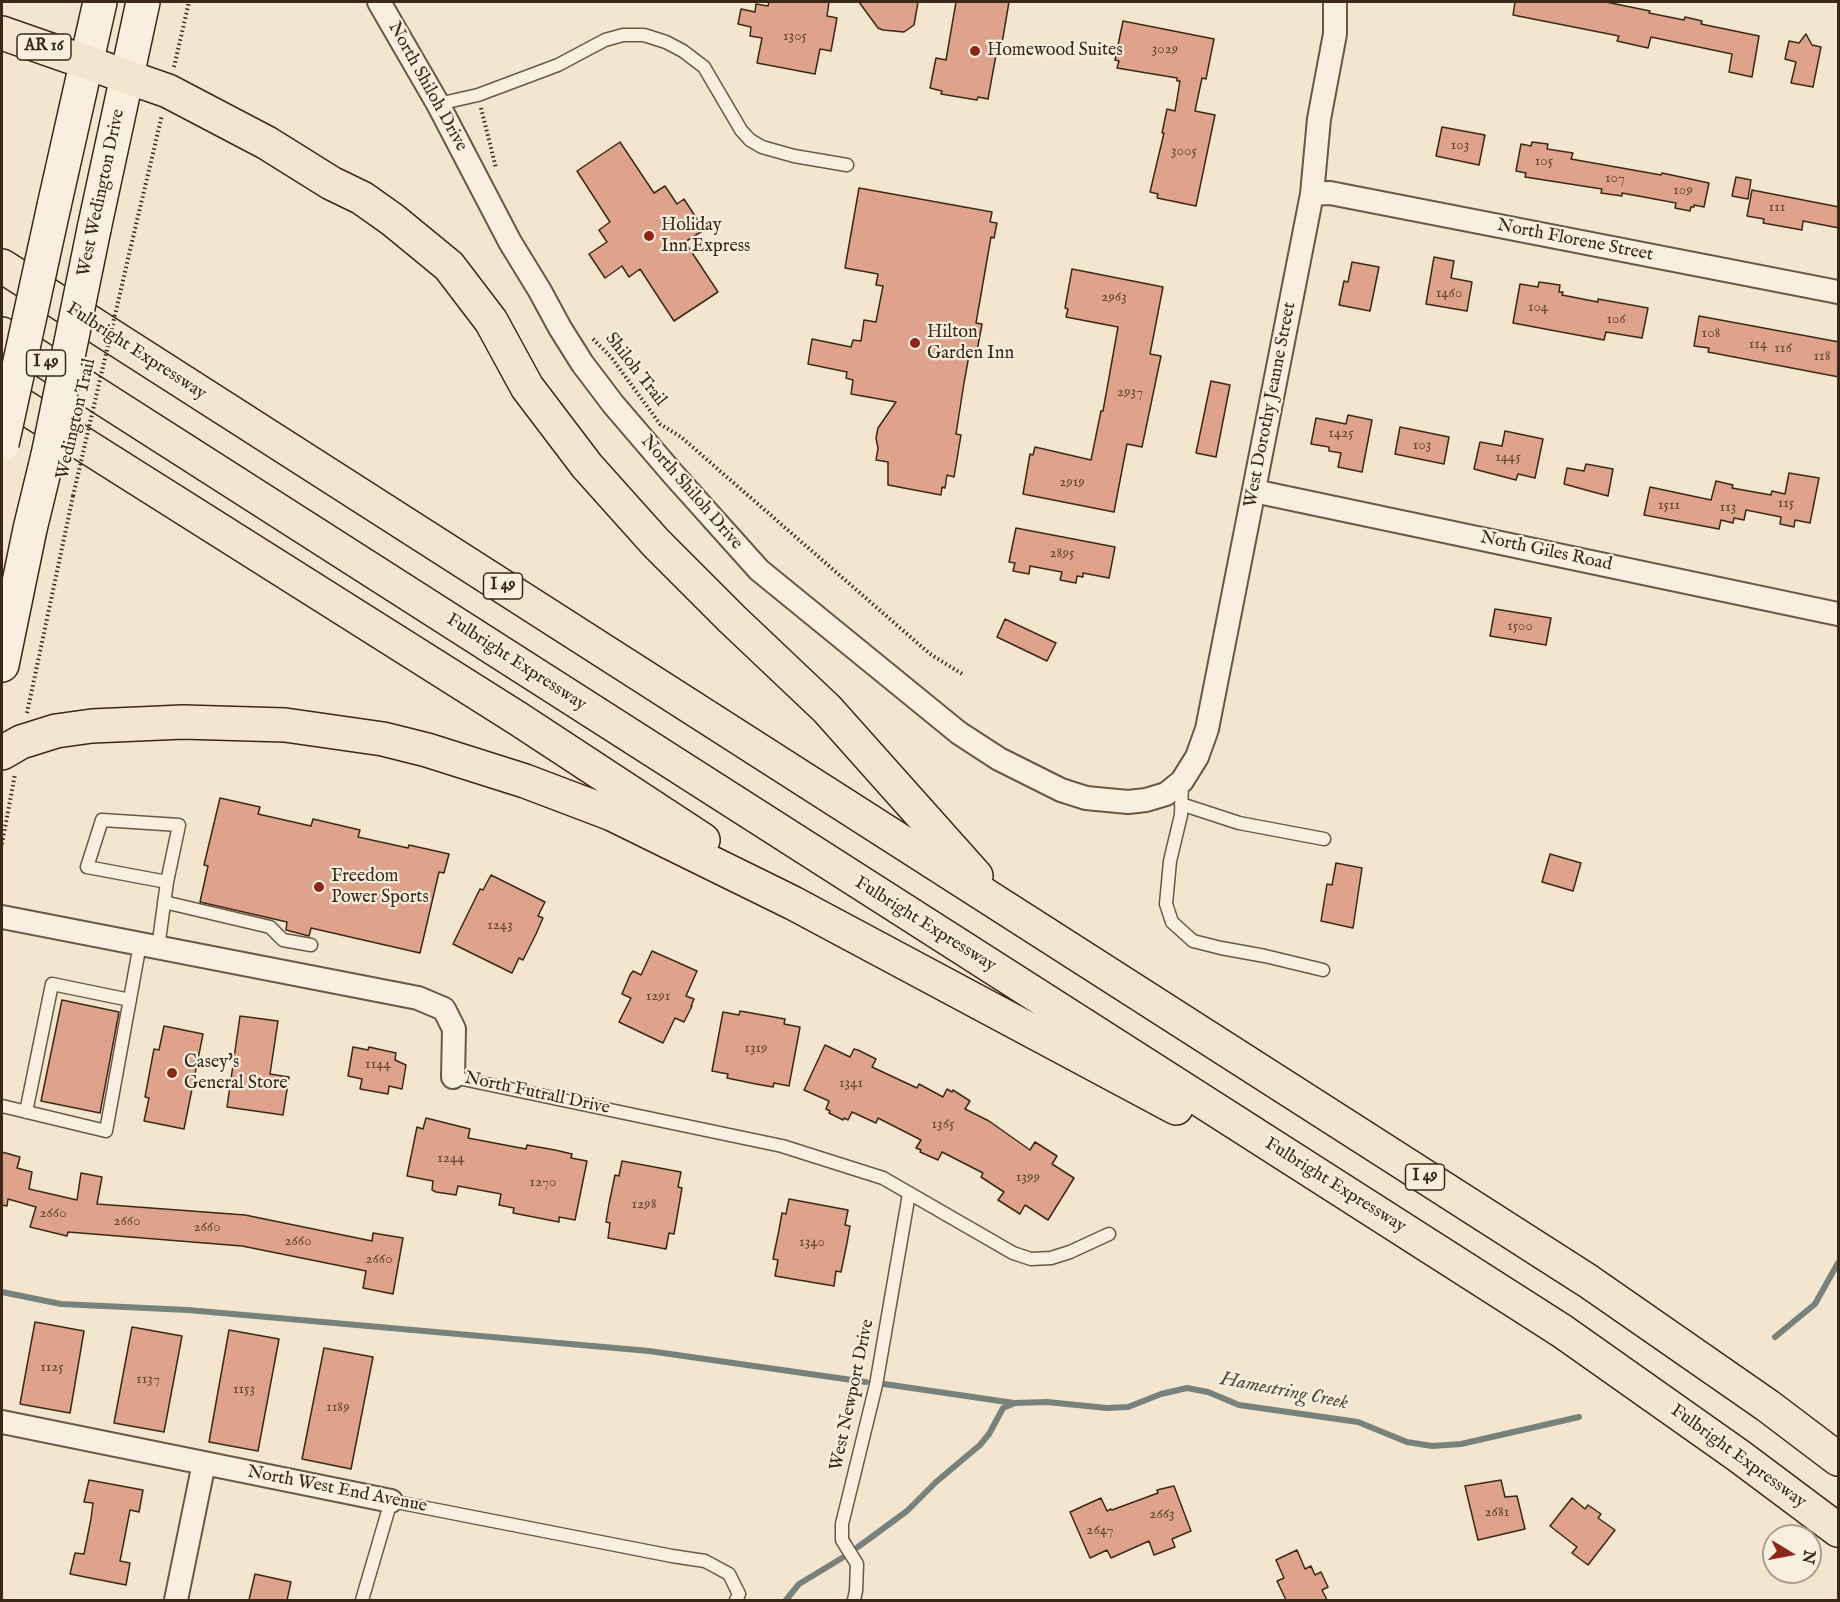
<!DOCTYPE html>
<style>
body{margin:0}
#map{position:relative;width:1840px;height:1602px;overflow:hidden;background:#f4e6ce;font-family:"IM FELL English",serif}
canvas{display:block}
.frame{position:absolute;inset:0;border:3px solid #3a2916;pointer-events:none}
.north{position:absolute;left:1762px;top:1524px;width:60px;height:60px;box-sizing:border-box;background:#f8efdf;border:2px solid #aca08f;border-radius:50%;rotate:100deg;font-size:16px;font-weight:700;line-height:24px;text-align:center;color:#3a2916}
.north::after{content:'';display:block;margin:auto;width:21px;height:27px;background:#8f2418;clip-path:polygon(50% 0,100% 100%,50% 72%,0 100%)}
</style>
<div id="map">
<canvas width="1840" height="1602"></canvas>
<div class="frame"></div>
<div class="north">N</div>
</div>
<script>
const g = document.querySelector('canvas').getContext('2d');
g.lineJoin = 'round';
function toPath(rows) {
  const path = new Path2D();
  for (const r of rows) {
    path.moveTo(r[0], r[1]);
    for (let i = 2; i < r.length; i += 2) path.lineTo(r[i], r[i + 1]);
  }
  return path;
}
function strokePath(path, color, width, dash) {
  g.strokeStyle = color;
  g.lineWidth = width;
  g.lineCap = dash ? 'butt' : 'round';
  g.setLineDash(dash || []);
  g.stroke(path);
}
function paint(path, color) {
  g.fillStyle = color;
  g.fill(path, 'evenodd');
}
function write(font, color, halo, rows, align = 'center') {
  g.font = font + ' "IM FELL English",serif';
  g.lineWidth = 4.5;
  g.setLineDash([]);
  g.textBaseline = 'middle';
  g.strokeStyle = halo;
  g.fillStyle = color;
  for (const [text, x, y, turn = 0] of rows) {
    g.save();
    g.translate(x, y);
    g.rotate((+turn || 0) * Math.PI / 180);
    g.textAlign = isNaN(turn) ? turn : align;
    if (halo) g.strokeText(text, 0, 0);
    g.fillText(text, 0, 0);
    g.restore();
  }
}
const stream = toPath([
 [2,1292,61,1304,188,1310,649,1351,866,1382],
 [1775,1337,1815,1304,1838,1263],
 [884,1384,1014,1403],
 [858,1547,907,1511,936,1482,980,1445,989,1434,1003,1408,1015,1403,1047,1402,1107,1408,1128,1407,1161,1394,1187,1388,1208,1392,1239,1405,1358,1422,1407,1442,1432,1446,1461,1444,1579,1417],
 [786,1600,799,1584,842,1558]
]);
const building = toPath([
 [769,2,829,2,827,16,837,18,831,51,820,49,815,74,757,63,762,38,750,36,751,27,738,24,741,9,755,12,756,4,768,6,769,2],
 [859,2,918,2,914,25,904,32,883,30,878,28,859,2],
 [956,2,1009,2,1000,55,996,55,988,99,978,97,977,100,941,94,942,91,930,88,936,58,946,60,956,2],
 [1515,2,1606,2,1650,11,1649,13,1684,20,1685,17,1702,21,1701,24,1759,36,1752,77,1729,72,1732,54,1651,37,1648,48,1617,41,1619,36,1513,15,1515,2],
 [1123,21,1214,39,1206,79,1202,78,1195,111,1215,115,1196,206,1157,198,1158,194,1150,192,1164,133,1162,133,1167,109,1175,111,1180,81,1177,81,1177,78,1117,68,1119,61,1115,60,1123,21],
 [1806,34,1812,45,1821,47,1813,87,1791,83,1796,62,1785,59,1789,41,1799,43,1806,34],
 [1442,127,1485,135,1479,165,1436,156,1442,127],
 [620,142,654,193,665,186,677,204,684,199,704,230,685,242,718,292,674,321,640,269,629,277,622,266,605,278,589,254,607,242,599,230,610,222,577,171,620,142],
 [1532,142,1548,144,1547,149,1573,153,1571,159,1661,175,1662,173,1709,183,1704,207,1694,205,1694,207,1691,207,1690,211,1675,208,1676,203,1622,193,1622,196,1601,193,1602,189,1525,177,1526,173,1516,171,1521,144,1531,146,1532,142],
 [1736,177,1751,180,1748,199,1732,196,1736,177],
 [859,188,992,212,990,222,997,223,994,238,991,237,976,323,982,324,977,351,970,350,964,383,956,434,961,435,954,477,947,475,945,488,942,487,941,495,888,485,888,462,876,460,878,448,876,438,878,428,896,402,851,394,853,380,846,378,847,372,808,364,812,339,851,347,853,340,861,341,864,320,876,322,883,286,876,285,878,274,845,268,859,188],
 [1752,190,1839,207,1839,228,1803,221,1802,230,1763,223,1764,219,1747,216,1752,190],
 [1434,257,1454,261,1451,278,1472,282,1467,311,1426,304,1434,257],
 [1352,262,1379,267,1370,311,1339,305,1344,281,1348,282,1352,262],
 [1072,269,1163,287,1150,354,1161,356,1142,447,1127,444,1114,512,1023,494,1030,454,1033,455,1035,447,1091,460,1101,411,1103,411,1118,327,1066,317,1068,309,1065,308,1072,269],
 [1539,282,1560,285,1559,292,1563,292,1562,295,1598,302,1598,299,1648,308,1642,338,1606,332,1604,340,1513,323,1520,284,1538,287,1539,282],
 [1699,316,1839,342,1839,377,1708,352,1709,348,1694,346,1699,316],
 [1211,381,1230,385,1216,457,1196,453,1211,381],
 [1348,415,1372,420,1362,472,1338,467,1341,453,1329,451,1329,447,1311,444,1316,418,1346,424,1348,415],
 [1400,427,1449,437,1444,464,1395,454,1400,427],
 [1505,431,1543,439,1535,478,1518,474,1516,480,1474,469,1480,442,1502,446,1505,431],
 [1586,464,1613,469,1608,496,1564,484,1567,468,1584,471,1586,464],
 [1789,473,1819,478,1810,523,1795,520,1794,527,1780,524,1781,517,1746,510,1744,520,1734,518,1733,523,1721,520,1719,529,1644,515,1650,487,1711,500,1716,481,1733,485,1732,488,1771,495,1772,491,1785,494,1789,473],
 [1016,528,1115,547,1109,578,1083,573,1083,577,1077,576,1076,583,1060,580,1062,572,1030,566,1029,574,1013,571,1015,563,1009,562,1016,528],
 [1495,609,1551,618,1546,645,1490,636,1495,609],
 [1005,619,1056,643,1047,661,997,637,1005,619],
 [220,798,260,807,258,814,311,826,313,819,360,830,358,837,408,848,409,845,449,854,444,873,439,872,420,953,311,928,309,936,286,930,287,922,200,902,208,866,204,865,220,798],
 [1550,854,1581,863,1573,891,1542,882,1550,854],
 [1336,863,1362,868,1353,928,1321,921,1327,884,1332,885,1336,863],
 [491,875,545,902,538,916,543,918,536,934,523,960,519,958,512,973,453,944,480,889,483,890,491,875],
 [652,951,697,971,686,996,694,999,691,1006,692,1006,684,1022,675,1018,663,1043,619,1022,631,998,622,994,630,975,633,971,641,975,652,951],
 [62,1000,119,1012,100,1113,41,1101,62,1000],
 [740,1011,785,1019,784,1024,800,1027,789,1086,774,1083,773,1087,756,1084,727,1078,728,1074,712,1071,723,1012,739,1015,740,1011],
 [240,1016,278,1021,270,1074,289,1077,283,1115,227,1107,240,1016],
 [164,1026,203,1034,184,1129,144,1121,149,1098,145,1097,154,1049,159,1050,164,1026],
 [825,1045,850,1057,854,1049,858,1050,876,1059,872,1067,917,1088,919,1084,943,1097,947,1089,952,1092,953,1090,970,1101,965,1109,989,1121,1030,1150,1035,1142,1057,1156,1052,1164,1074,1178,1048,1220,1025,1205,1020,1214,998,1200,1004,1192,981,1177,983,1173,942,1152,938,1160,920,1152,921,1150,916,1148,921,1140,878,1118,876,1123,852,1112,848,1120,844,1118,843,1120,829,1113,830,1111,826,1109,829,1101,804,1090,825,1045],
 [353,1047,368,1050,369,1047,396,1053,395,1060,406,1065,402,1089,389,1086,388,1094,360,1089,362,1079,348,1076,353,1047],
 [426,1118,470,1129,468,1138,526,1149,527,1145,555,1150,572,1154,571,1158,587,1161,575,1220,559,1217,559,1222,513,1213,514,1208,499,1205,501,1194,458,1186,456,1195,436,1192,432,1190,433,1181,407,1176,417,1127,423,1129,426,1118],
 [2,1152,20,1157,17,1168,32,1172,29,1189,77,1200,81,1173,102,1177,97,1204,245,1215,372,1241,373,1233,403,1238,393,1294,363,1288,366,1271,242,1246,68,1232,67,1236,30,1227,36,1207,8,1199,7,1206,2,1205,2,1152],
 [622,1161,681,1172,678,1187,682,1188,677,1217,674,1234,669,1233,666,1249,608,1238,610,1223,606,1222,609,1204,615,1175,619,1176,622,1161],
 [789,1199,848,1210,845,1225,850,1226,847,1243,841,1272,836,1271,834,1286,775,1276,778,1260,773,1259,779,1230,782,1213,786,1214,789,1199],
 [35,1322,84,1331,70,1413,20,1404,35,1322],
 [132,1327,182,1336,164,1432,114,1423,132,1327],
 [229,1330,279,1339,258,1451,209,1442,229,1330],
 [324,1348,373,1357,351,1469,302,1459,324,1348],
 [89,1480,143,1490,139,1512,130,1510,123,1546,120,1561,130,1563,126,1585,70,1574,75,1553,84,1554,91,1519,93,1503,84,1502,89,1480],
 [1501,1480,1505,1497,1517,1496,1525,1529,1478,1540,1465,1486,1501,1480],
 [1174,1486,1191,1531,1172,1539,1175,1547,1154,1555,1149,1541,1111,1558,1107,1550,1090,1558,1070,1512,1101,1498,1107,1511,1111,1509,1112,1510,1158,1493,1157,1490,1174,1486],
 [1572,1498,1585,1509,1588,1505,1601,1514,1598,1518,1615,1530,1588,1565,1572,1553,1577,1547,1550,1526,1572,1498],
 [1297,1550,1305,1569,1311,1566,1315,1575,1321,1572,1328,1587,1322,1590,1327,1600,1286,1600,1277,1581,1284,1578,1276,1560,1297,1550],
 [255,1574,291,1582,287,1600,249,1600,255,1574]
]);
const path = toPath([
 [174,67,189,2],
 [481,108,496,168],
 [131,246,162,115],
 [593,339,611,357,660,424,681,437,930,654,964,675],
 [27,713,73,496],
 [2,844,15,774]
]);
const service = toPath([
 [438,104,478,95,558,65,605,40,623,35,644,35,666,42,683,51,704,67,741,130,750,140,762,147,794,156,847,165],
 [1182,781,1181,815,1170,861,1166,904,1172,922,1193,941,1221,948,1265,956,1323,970],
 [1181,804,1239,823,1324,839],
 [164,902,270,927,283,940,311,945],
 [158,948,167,882,179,825,102,820,87,867,167,882],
 [453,1077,782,1146,883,1178,1013,1253,1031,1259,1051,1258,1070,1252,1109,1234],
 [2,1106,106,1131,140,944],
 [26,1112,52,984,130,1000],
 [362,1600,391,1501,672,1556,705,1561,729,1574,739,1594,736,1600],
 [854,1600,856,1591,857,1564,842,1540,842,1524,876,1385,909,1194]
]);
const minor = toPath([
 [379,2,438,104,510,242,540,291,560,328,582,363,613,404,673,474,759,570,959,733,999,759,1061,790,1086,798,1128,802,1146,800,1166,794,1182,781,1197,757,1207,729,1312,194,1319,119,1335,34,1335,2],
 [1312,194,1330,193,1838,292],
 [1254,491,1838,614],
 [2,917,418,998,444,1009,454,1029,453,1077],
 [2,1422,391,1501],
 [176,1600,204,1463]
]);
const secondary = toPath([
 [54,206,100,2],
 [94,229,143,2],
 [2,665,30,529,48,455]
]);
const motorway = toPath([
 [2,33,168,91,267,143,331,183,362,198,393,220,449,266,491,321,527,387,587,466,656,543,732,619,827,709,976,876],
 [2,266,1588,1281,1768,1406,1838,1459],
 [2,334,1562,1331,1739,1456,1838,1530],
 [2,393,517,718,703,840],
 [2,753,21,742,56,731,92,726,183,722,285,725,383,739,427,750,525,781,612,814,793,903,1176,1108]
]);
const pathBridge = toPath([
 [73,496,131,246]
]);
const secondaryBridge = toPath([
 [2,444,54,206],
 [48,455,94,229]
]);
const markers = [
 [975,51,6,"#8f2418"],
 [649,236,6,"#8f2418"],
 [915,343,6,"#8f2418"],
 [319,887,6,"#8f2418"],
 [172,1073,6,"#8f2418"]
];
const numberNames = [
 ["1305",795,37],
 ["3029",1165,50],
 ["103",1460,146],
 ["3005",1184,152],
 ["105",1544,162],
 ["107",1615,179],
 ["109",1683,191],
 ["111",1777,208],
 ["1460",1449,294],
 ["2963",1114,298],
 ["104",1538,308],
 ["106",1616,320],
 ["108",1711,334],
 ["114",1758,345],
 ["116",1783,349],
 ["118",1822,357],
 ["2937",1130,393],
 ["1425",1341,434],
 ["103",1422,446],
 ["1445",1508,458],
 ["2919",1072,483],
 ["115",1786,504],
 ["1511",1669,506],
 ["113",1728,508],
 ["2895",1062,554],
 ["1500",1520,627],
 ["1243",500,926],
 ["1291",658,997],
 ["1319",756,1049],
 ["1144",378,1065],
 ["1341",851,1084],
 ["1365",943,1125],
 ["1244",451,1159],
 ["1399",1028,1178],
 ["1270",543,1183],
 ["1298",644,1205],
 ["2660",53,1214],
 ["2660",127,1222],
 ["2660",207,1228],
 ["2660",298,1242],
 ["1340",812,1243],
 ["2660",379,1260],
 ["1125",52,1368],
 ["1137",148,1380],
 ["1153",244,1390],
 ["1189",338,1408],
 ["2681",1497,1513],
 ["2663",1162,1515],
 ["2647",1100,1531]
];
const shields = [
 [44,47,54],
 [46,363,39],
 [503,586,39],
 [1425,1177,39]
];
const shieldNames = [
 ["AR 16",44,47],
 ["I 49",46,363],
 ["I 49",503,586],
 ["I 49",1425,1177]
];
const poiNames = [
 ["Homewood Suites",987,51],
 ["Holiday",661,226],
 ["Inn Express",661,247],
 ["Hilton",927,333],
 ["Garden Inn",927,354],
 ["Freedom",331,877],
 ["Power Sports",331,898],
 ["Casey's",184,1063],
 ["General Store",184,1084]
];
const streetNames = [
 ["North Shiloh Drive",427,87,61],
 ["West Wedington Drive",102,193,-78],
 ["North Florene Street",1575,241,11],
 ["Fulbright Expressway",136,352,33],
 ["Shiloh Trail",635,370,52],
 ["West Dorothy Jeanne Street",1271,405,-79],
 ["Wedington Trail",77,419,-77],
 ["North Shiloh Drive",691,493,49],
 ["North Giles Road",1546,552,12],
 ["Fulbright Expressway",516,663,33],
 ["Fulbright Expressway",925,925,32],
 ["North Futrall Drive",537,1094,12],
 ["Fulbright Expressway",1335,1186,32],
 ["West Newport Drive",853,1395,-78],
 ["Fulbright Expressway",1738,1457,36],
 ["North West End Avenue",337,1490,11]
];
const waterNames = [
 ["Hamestring Creek",1284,1392,11]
];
strokePath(stream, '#76827b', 6);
paint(building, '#dfa38b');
strokePath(building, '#3a2916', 1.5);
strokePath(service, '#685844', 15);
strokePath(minor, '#685844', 26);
strokePath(secondary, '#3a2916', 36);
strokePath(motorway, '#3a2916', 36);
strokePath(path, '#3a2916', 4, [1.5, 3]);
strokePath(service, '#f8efdf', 12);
strokePath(minor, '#f8efdf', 22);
strokePath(secondary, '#f8efdf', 33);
strokePath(motorway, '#f4e6ce', 33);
strokePath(secondaryBridge, '#3a2916', 36, []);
strokePath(pathBridge, '#3a2916', 4, [1.5, 3]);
strokePath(secondaryBridge, '#f8efdf', 33);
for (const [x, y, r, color] of markers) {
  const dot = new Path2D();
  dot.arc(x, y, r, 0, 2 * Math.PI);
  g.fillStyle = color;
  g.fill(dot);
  strokePath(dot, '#f8efdf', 2);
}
write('15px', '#634833', null, numberNames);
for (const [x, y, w] of shields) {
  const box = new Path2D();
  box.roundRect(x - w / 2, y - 13, w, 26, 4.5);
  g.fillStyle = '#f8efdf';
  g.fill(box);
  strokePath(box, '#3a2916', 1.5);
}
write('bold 16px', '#3a2916', null, shieldNames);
write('18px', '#3a2916', '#f8efdf', poiNames, 'left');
write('18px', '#3a2916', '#f8efdf', streetNames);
write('italic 20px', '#534e40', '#f8efdf', waterNames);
</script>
